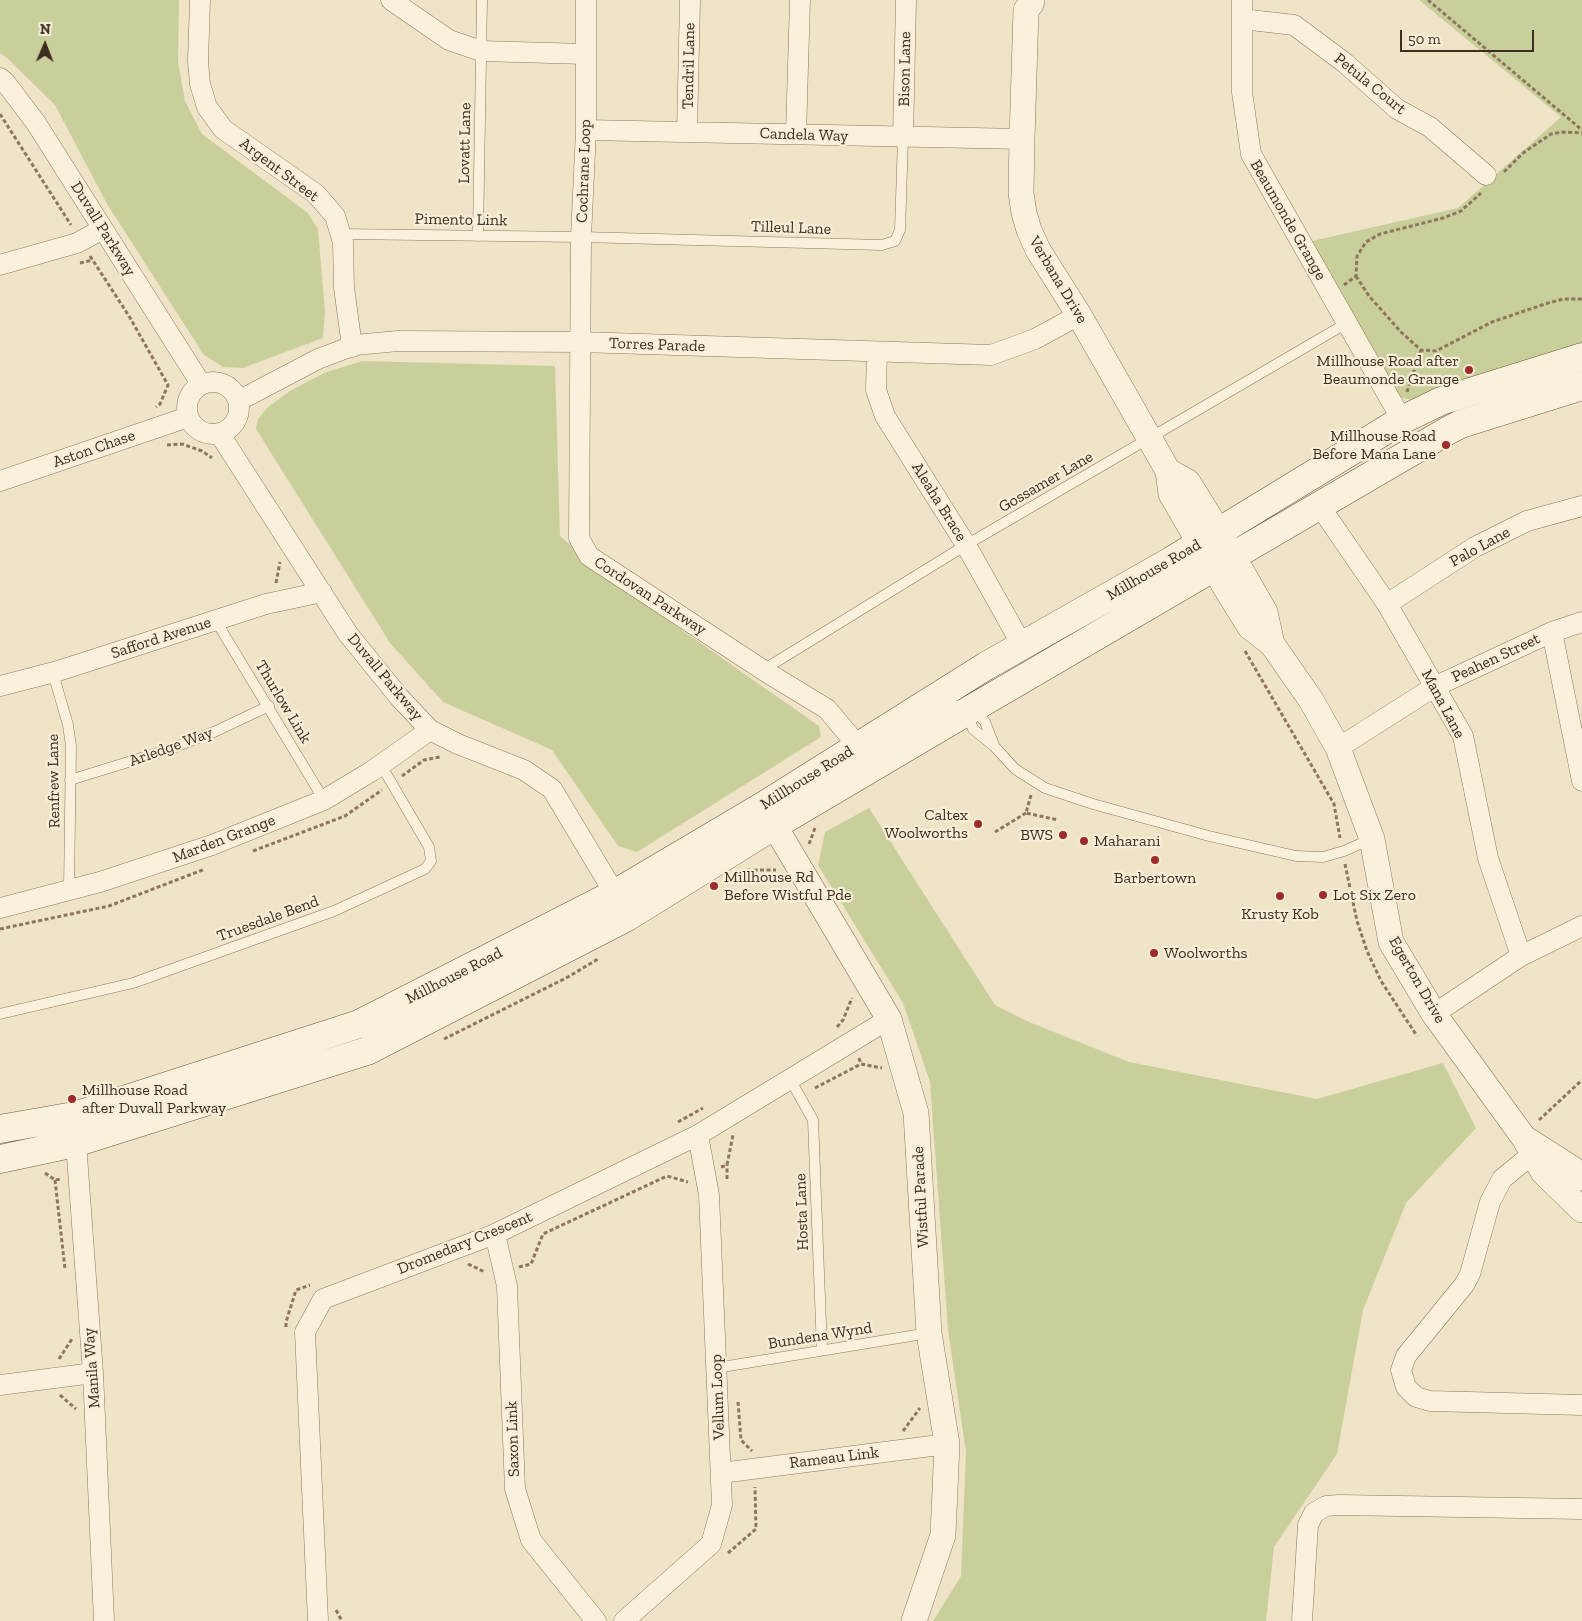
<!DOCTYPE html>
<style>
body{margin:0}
#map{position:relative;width:1582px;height:1621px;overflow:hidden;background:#f0e4c8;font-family:"Zilla Slab",serif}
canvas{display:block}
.north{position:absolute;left:20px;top:20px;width:50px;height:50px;-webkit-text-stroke:4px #f7eed8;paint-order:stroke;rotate:1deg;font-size:14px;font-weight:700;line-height:20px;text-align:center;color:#3d2e20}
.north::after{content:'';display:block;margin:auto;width:18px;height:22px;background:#3d2e20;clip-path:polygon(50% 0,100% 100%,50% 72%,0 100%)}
.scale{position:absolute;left:1400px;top:30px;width:134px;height:22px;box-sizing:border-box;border:2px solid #3d2e20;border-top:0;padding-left:6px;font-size:15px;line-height:18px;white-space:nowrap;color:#3d2e20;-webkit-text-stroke:4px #f7eed8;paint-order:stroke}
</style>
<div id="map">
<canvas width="1582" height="1621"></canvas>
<div class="north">N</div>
<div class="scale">50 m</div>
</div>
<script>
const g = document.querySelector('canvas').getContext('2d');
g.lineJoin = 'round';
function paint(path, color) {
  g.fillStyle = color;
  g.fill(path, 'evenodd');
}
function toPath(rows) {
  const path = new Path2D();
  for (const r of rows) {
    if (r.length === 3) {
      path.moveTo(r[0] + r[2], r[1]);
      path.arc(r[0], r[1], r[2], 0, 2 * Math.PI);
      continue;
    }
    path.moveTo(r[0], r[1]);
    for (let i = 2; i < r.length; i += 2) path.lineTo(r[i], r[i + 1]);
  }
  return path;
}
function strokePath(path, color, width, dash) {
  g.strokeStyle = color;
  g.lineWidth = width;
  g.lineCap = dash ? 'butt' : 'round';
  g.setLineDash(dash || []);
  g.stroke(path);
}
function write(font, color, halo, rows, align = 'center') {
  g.font = font + ' "Zilla Slab",serif';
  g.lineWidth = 4.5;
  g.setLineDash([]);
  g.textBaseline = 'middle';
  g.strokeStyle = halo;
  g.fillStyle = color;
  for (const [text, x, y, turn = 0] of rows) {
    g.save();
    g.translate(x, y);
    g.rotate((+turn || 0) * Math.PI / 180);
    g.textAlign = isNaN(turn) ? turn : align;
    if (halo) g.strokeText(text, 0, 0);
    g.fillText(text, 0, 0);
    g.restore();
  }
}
const green = toPath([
 [0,0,179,0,178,62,185,101,202,134,308,213,318,229,325,312,323,338,243,368,223,367,204,355,107,204,55,105,7,58,0,53],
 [1419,0,1582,0,1582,351,1416,401,1402,398,1391,386,1312,241,1458,208,1561,117],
 [362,361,555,366,560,536,613,582,819,726,821,737,637,852,618,846,552,750,443,702,390,643,256,429,258,419,268,407,290,391,324,373],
 [869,808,995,1005,1029,1022,1129,1062,1317,1099,1443,1063,1476,1128,1406,1203,1363,1310,1337,1454,1274,1547,1266,1621,933,1621,961,1576,966,1452,948,1330,930,1082,903,1003,818,865,825,832]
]);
const path = toPath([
 [1428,0,1582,130],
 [0,114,71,225],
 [1504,172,1523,153,1551,134,1563,132,1582,133],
 [90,256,129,316,168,385,160,404,156,407],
 [80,263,93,260],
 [1356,276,1369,296,1401,332,1421,350,1436,351,1492,322,1545,304,1563,299,1582,299],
 [1344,285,1356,276,1357,256,1366,242,1380,234,1443,218,1461,211,1481,193],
 [1407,392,1421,350],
 [167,445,182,444,202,451,212,458],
 [276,583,280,562],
 [1245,651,1334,804,1340,838],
 [402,776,424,760,440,757],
 [1031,795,1026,813,1058,820],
 [995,832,1026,813],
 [809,844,815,828],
 [253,851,345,816,382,790],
 [1345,864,1357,921,1367,951,1381,981,1417,1036],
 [747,870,776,870],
 [0,929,109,906,205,869],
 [837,1027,843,1020,852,998],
 [444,1039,568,977,598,959],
 [859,1058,861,1064,882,1068],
 [815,1088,861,1064],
 [1539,1120,1582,1080],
 [678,1122,703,1108],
 [721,1167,727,1165,733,1135],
 [45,1173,55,1180,61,1179],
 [727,1179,727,1165],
 [55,1180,65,1269],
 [468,1264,485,1272],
 [519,1267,531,1264,543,1234,667,1176,688,1182],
 [286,1327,286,1322,296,1290,310,1285],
 [59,1359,72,1339],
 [60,1395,76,1409],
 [738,1402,741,1440,752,1451],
 [903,1431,920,1408],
 [728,1553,756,1529,755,1487],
 [336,1610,342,1621]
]);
const service = toPath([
 [341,234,581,237,882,245,895,241,900,230,903,138],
 [478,236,482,0],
 [216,621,324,800],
 [763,670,966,545,1347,323],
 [53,673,68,725,71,746,69,890],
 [936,711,951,705,973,708,985,722,994,745],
 [967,712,973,729,994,746,1015,769,1045,788,1093,804,1209,836,1296,856,1323,857,1344,851,1371,839],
 [70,780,167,750,214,732,269,706],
 [0,1014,133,983,334,911,425,869,431,861,429,847,381,765],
 [790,1079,813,1120,822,1350],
 [716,1368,929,1333]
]);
const minor = toPath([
 [200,0,198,61,200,84,207,107,223,129,316,194,335,216,343,242,344,287,352,347],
 [391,0,449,40,481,51,585,54],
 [586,0,586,130,581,237,579,538,589,556,763,670,827,709,858,746],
 [1242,0,1242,92,1251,154,1402,420],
 [1242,19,1294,25,1345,63,1397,109,1430,127,1486,175],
 [0,78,5,82,36,123,201,384],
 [586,130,1022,139],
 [687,132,690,0],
 [796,134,800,0],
 [903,138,906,0],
 [0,265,77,243,103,229],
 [877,352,876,390,885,416,966,545,1022,645],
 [213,408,26],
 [238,401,318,359,355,345,398,341,580,342,991,355,1035,339,1079,315],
 [219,433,348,634,399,697,430,730,458,744,524,770,552,789,621,904],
 [0,481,188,417],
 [1319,505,1387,604,1463,736,1488,858,1521,956],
 [1387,604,1475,547,1527,521,1582,506],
 [1552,632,1582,781],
 [0,686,58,671,266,604,322,592],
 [1338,748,1434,687,1552,632,1582,622],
 [0,908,100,882,212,845,324,800,372,771,430,730],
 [1434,1014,1521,956,1582,926],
 [75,1129,93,1373,104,1621],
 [1540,1148,1502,1179,1490,1202,1470,1274,1464,1285,1406,1356,1401,1370,1406,1387,1416,1397,1430,1401,1582,1405],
 [495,1234,507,1286,515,1489,531,1540,596,1621],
 [0,1385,93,1373],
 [721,1473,947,1444],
 [318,1621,305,1332,323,1299,495,1234,698,1135,889,1019],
 [624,1621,711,1544,722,1505,709,1195,698,1135],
 [1302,1621,1308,1525,1314,1513,1326,1506,1339,1505,1582,1509]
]);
const tertiary = toPath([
 [1032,0,1031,4,1026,10,1022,139,1021,193,1024,213,1029,230,1038,250,1079,315,1168,471,1171,494,1228,592,1250,627,1272,644,1311,700,1338,748,1372,839,1391,942,1434,1014,1524,1138,1543,1172,1582,1210],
 [1168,471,1188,482,1219,532,1265,612,1272,644],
 [764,808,889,1019,916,1113,929,1333,947,1444,943,1535,914,1621],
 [1526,1139,1573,1169,1582,1178]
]);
const secondary = toPath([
 [0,1129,74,1116,359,1024,616,893,763,806,986,666,1171,561,1402,420,1441,401,1582,357],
 [0,1159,75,1143,367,1051,627,917,775,825,973,708,1449,430,1461,424,1582,386]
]);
const markers = [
 [1469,370,5,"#9e2a2b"],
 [1446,445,5,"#9e2a2b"],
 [978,824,5,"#9e2a2b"],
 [1063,835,5,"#9e2a2b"],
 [1084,841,5,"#9e2a2b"],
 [1155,860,5,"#9e2a2b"],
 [714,886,5,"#9e2a2b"],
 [1323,895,5,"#9e2a2b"],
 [1280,896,5,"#9e2a2b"],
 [1154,953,5,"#9e2a2b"],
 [72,1099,5,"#9e2a2b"]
];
const streetNames = [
 ["Tendril Lane",689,66,-89],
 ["Bison Lane",905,69,-89],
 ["Petula Court",1370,84,39],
 ["Candela Way",804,135,2],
 ["Lovatt Lane",465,143,-89],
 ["Argent Street",279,170,37],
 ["Cochrane Loop",584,171,-88],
 ["Pimento Link",461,220,1],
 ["Beaumonde Grange",1288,220,60],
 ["Tilleul Lane",791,228,2],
 ["Duvall Parkway",103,229,58],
 ["Verbana Drive",1058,280,59],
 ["Torres Parade",657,345,2],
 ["Aston Chase",94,449,-19],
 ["Gossamer Lane",1046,482,-30],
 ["Aleaha Brace",939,502,58],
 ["Palo Lane",1480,547,-29],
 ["Millhouse Road",1154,570,-30],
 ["Cordovan Parkway",650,596,33],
 ["Safford Avenue",161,638,-18],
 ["Peahen Street",1496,658,-25],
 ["Duvall Parkway",385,677,50],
 ["Thurlow Link",283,702,59],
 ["Mana Lane",1443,704,62],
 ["Arledge Way",171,747,-20],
 ["Millhouse Road",807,778,-32],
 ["Renfrew Lane",54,781,-91],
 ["Marden Grange",224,839,-21],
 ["Truesdale Bend",268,919,-20],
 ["Millhouse Road",454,976,-27],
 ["Egerton Drive",1417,980,60],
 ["Wistful Parade",921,1197,-93],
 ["Hosta Lane",802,1212,-92],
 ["Dromedary Crescent",465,1243,-22],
 ["Bundena Wynd",820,1336,-9],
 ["Manila Way",92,1368,-94],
 ["Vellum Loop",718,1397,-92],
 ["Saxon Link",513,1439,-92],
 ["Rameau Link",834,1458,-7]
];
const poiNames = [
 ["Millhouse Road after",1459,361,"right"],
 ["Beaumonde Grange",1459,379,"right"],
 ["Millhouse Road",1436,436,"right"],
 ["Before Mana Lane",1436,454,"right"],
 ["Caltex",968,815,"right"],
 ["Woolworths",968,833,"right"],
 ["BWS",1053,835,"right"],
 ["Maharani",1094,841],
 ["Millhouse Rd",724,877],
 ["Before Wistful Pde",724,895],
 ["Barbertown",1155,878,"center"],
 ["Lot Six Zero",1333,895],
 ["Krusty Kob",1280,914,"center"],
 ["Woolworths",1164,953],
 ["Millhouse Road",82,1090],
 ["after Duvall Parkway",82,1108]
];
paint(green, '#c9cf9b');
strokePath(service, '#8d765c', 11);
strokePath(minor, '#8d765c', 21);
strokePath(tertiary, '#8d765c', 26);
strokePath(secondary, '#6f573f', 29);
strokePath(path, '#8d765c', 3, [4, 2.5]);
strokePath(service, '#faf1dc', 10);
strokePath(minor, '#faf1dc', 20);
strokePath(tertiary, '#faf1dc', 25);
strokePath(secondary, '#faf1dc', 28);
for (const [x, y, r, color] of markers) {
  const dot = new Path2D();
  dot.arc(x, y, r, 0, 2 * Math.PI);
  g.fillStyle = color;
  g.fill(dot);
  strokePath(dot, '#f7eed8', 2);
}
write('16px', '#3d2e20', '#f7eed8', streetNames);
write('16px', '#3d2e20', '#f7eed8', poiNames, 'left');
</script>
